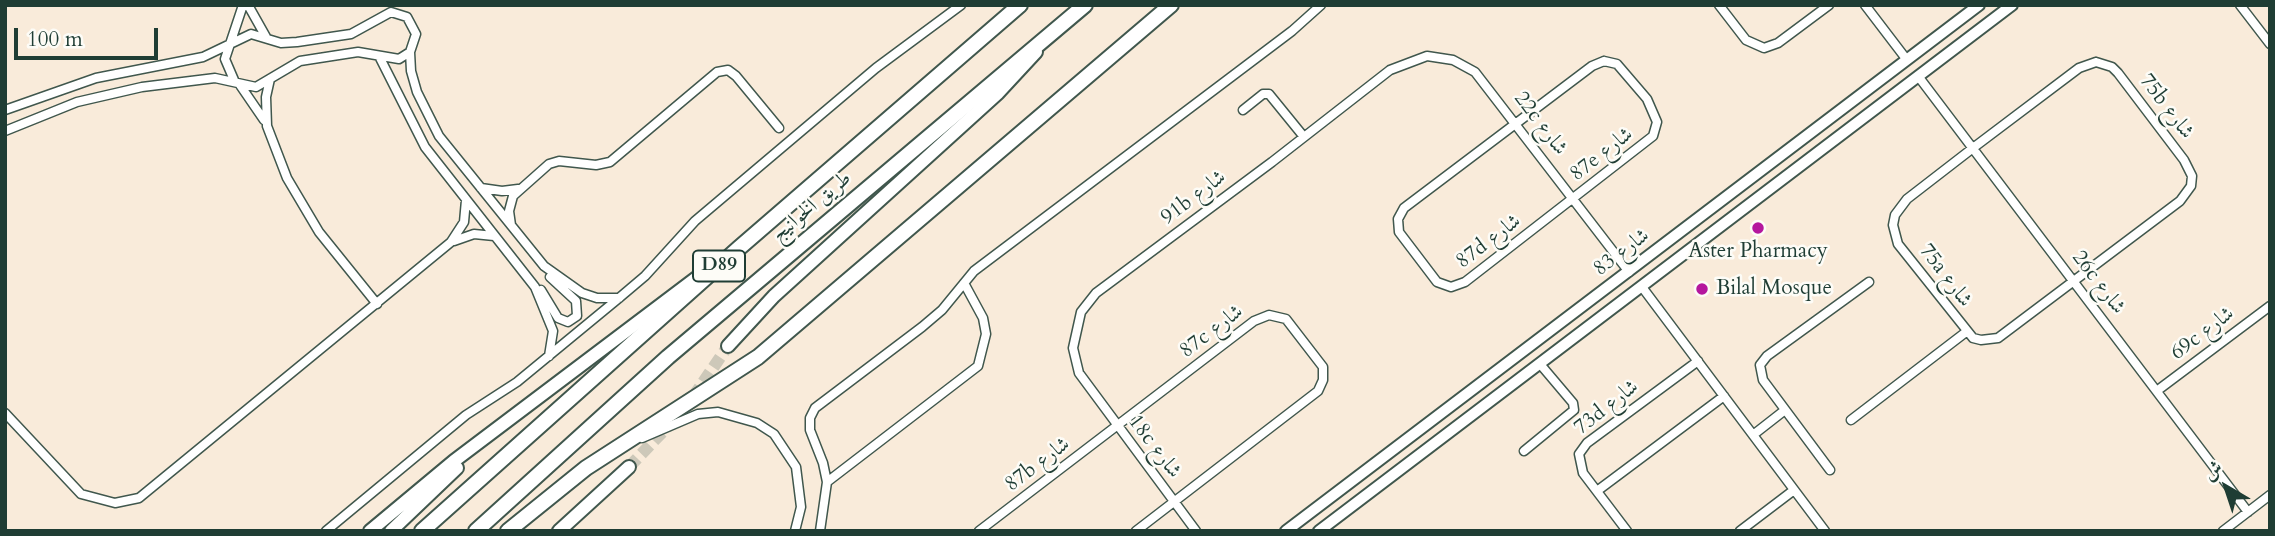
<!DOCTYPE html>
<meta charset="utf-8">
<style>
body{margin:0}
#map{position:relative;width:2275px;height:536px;overflow:hidden;background:#f9ebda;font-family:Cardo,Amiri,serif}
canvas{display:block}
.frame{position:absolute;inset:0;border:7px solid #1f3d34;pointer-events:none}
.north{position:absolute;left:2191px;top:452px;width:70px;height:70px;-webkit-text-stroke:5px #fdfcf7;paint-order:stroke;rotate:321deg;font-size:19px;font-weight:700;line-height:28px;text-align:center;color:#1f3d34}
.north::after{content:'';display:block;margin:auto;width:24px;height:32px;background:#1f3d34;clip-path:polygon(50% 0,100% 100%,50% 72%,0 100%)}
.scale{position:absolute;left:14px;top:28px;width:144px;height:32px;box-sizing:border-box;border:4px solid #1f3d34;border-top:0;padding-left:9px;font-size:21px;line-height:24px;white-space:nowrap;color:#1f3d34;-webkit-text-stroke:5px #fdfcf7;paint-order:stroke}
</style>
<div id="map">
<canvas width="2275" height="536"></canvas>
<div class="frame"></div>
<div class="north">ش</div>
<div class="scale">100 m</div>
</div>
<script>
const g = document.querySelector('canvas').getContext('2d');
g.lineJoin = 'round';
function toPath(rows) {
  const path = new Path2D();
  for (const r of rows) {
    path.moveTo(r[0], r[1]);
    for (let i = 2; i < r.length; i += 2) path.lineTo(r[i], r[i + 1]);
  }
  return path;
}
function strokePath(path, color, width, dash) {
  g.strokeStyle = color;
  g.lineWidth = width;
  g.lineCap = dash ? 'butt' : 'round';
  g.setLineDash(dash || []);
  g.stroke(path);
}
function write(font, color, halo, rows, align = 'center') {
  g.font = font + ' Cardo,Amiri,serif';
  g.lineWidth = 5;
  g.setLineDash([]);
  g.textBaseline = 'middle';
  g.strokeStyle = halo;
  g.fillStyle = color;
  for (const [text, x, y, turn = 0] of rows) {
    g.save();
    g.translate(x, y);
    g.rotate((+turn || 0) * Math.PI / 180);
    g.textAlign = isNaN(turn) ? turn : align;
    if (halo) g.strokeText(text, 0, 0);
    g.fillText(text, 0, 0);
    g.restore();
  }
}
const primaryTunnel = toPath([
 [693,397,728,346],
 [629,467,672,422]
]);
const minor = toPath([
 [248,5,266,37],
 [1719,5,1746,40,1764,48,1778,43,1829,5],
 [1865,5,1907,60],
 [2240,5,2270,44],
 [410,52,411,71,417,92,439,136,544,266,582,293,597,298,619,298],
 [379,56,425,147,535,287,553,331,549,356],
 [1604,61,1617,64,1647,99,1657,122,1653,136,1465,282,1451,287,1437,282,1399,232,1398,219,1404,208,1592,66,1604,61],
 [2096,62,2112,67,2118,73,2184,160,2192,176,2191,186,2180,201,1998,338,1981,340,1973,338,1898,244,1893,225,1895,215,1907,199,1973,148,2079,68,2096,62],
 [1918,76,2248,512],
 [270,79,266,97,267,126,287,178,319,232,377,304],
 [234,80,225,59,243,5],
 [240,85,264,120],
 [5,110,96,78,203,57,251,34,281,43,297,42,351,34,391,12,407,17,416,34,410,52,399,59,358,52,300,61,256,87,215,78,142,87,77,102,5,131],
 [1243,110,1263,94,1269,94,1304,137],
 [481,188,502,191,518,189],
 [511,225,509,211,513,196,549,164,559,161,596,165,610,162,717,72,728,70,736,76,779,128],
 [454,241,474,234,494,236],
 [1642,287,1825,531],
 [541,290,558,318,568,322,577,316,576,301,550,277],
 [2158,390,2270,306],
 [5,413,81,494,115,503,139,498,451,242,464,222,466,200],
 [1851,420,1966,332],
 [1753,435,1785,410],
 [642,438,698,414,718,412,757,423,774,434,796,467,801,507,795,531],
 [1524,451,1574,410,1573,403,1540,364],
 [1830,470,1763,380,1760,365,1767,356,1869,282],
 [827,482,978,366,986,334,983,318,964,283],
 [1597,491,1724,396],
 [326,531,466,415,517,382,619,298,645,276,695,221,876,68,961,5],
 [820,531,827,482,823,463,810,430,810,418,815,408,922,327,942,310,974,271,1292,31,1321,5],
 [979,531,1254,321,1269,315,1286,319,1323,367,1323,380,1318,391,1136,531],
 [1196,531,1079,373,1073,348,1081,312,1096,293,1272,162,1390,70,1427,56,1453,60,1475,72,1629,272],
 [1627,531,1583,473,1579,454,1587,443,1698,361],
 [1740,531,1794,490],
 [2223,531,2270,495]
]);
const tertiary = toPath([
 [1286,531,1979,5],
 [1319,531,2012,5]
]);
const primary = toPath([
 [728,346,774,296,998,93,1036,52],
 [370,531,454,461,707,270],
 [391,531,457,468],
 [559,531,629,467]
]);
const trunk = toPath([
 [422,531,739,248,1020,5],
 [476,531,668,357,1085,5],
 [508,531,586,468,758,357,1171,5]
]);
const markers = [
 [1758,228,7,"#b5179e"],
 [1702,289,7,"#b5179e"]
];
const shields = [
 [719,266,52]
];
const shieldNames = [
 ["D89",719,266]
];
const streetNames = [
 ["75b شارع",2166,107,53],
 ["22c شارع",1540,124,53],
 ["87e شارع",1602,155,-38],
 ["91b شارع",1194,198,-37],
 ["طريق الخوانيج",812,207,-40],
 ["87d شارع",1489,242,-37],
 ["شارع 83",1622,253,-37],
 ["75a شارع",1945,276,53],
 ["26c شارع",2098,283,53],
 ["87c شارع",1212,332,-37],
 ["69c شارع",2203,334,-37],
 ["73d شارع",1607,408,-38],
 ["18c شارع",1154,447,53],
 ["87b شارع",1038,465,-37]
];
const poiNames = [
 ["Aster Pharmacy",1758,252],
 ["Bilal Mosque",1716,289,"left"]
];
strokePath(primaryTunnel, '#cdc8b9', 12, [12, 6]);
strokePath(minor, '#40574d', 11);
strokePath(tertiary, '#40574d', 14);
strokePath(primary, '#40574d', 16);
strokePath(trunk, '#40574d', 18);
strokePath(minor, '#fff', 8);
strokePath(tertiary, '#fff', 10);
strokePath(primary, '#fff', 12);
strokePath(trunk, '#fff', 14);
for (const [x, y, r, color] of markers) {
  const dot = new Path2D();
  dot.arc(x, y, r, 0, 2 * Math.PI);
  g.fillStyle = color;
  g.fill(dot);
  strokePath(dot, '#fdfcf7', 2.5);
}
for (const [x, y, w] of shields) {
  const box = new Path2D();
  box.roundRect(x - w / 2, y - 15.5, w, 31, 5);
  g.fillStyle = '#fdfcf7';
  g.fill(box);
  strokePath(box, '#1f3d34', 2);
}
write('bold 19px', '#1f3d34', null, shieldNames);
write('21px', '#1f3d34', '#fdfcf7', streetNames);
write('21px', '#1f3d34', '#fdfcf7', poiNames);
</script>
